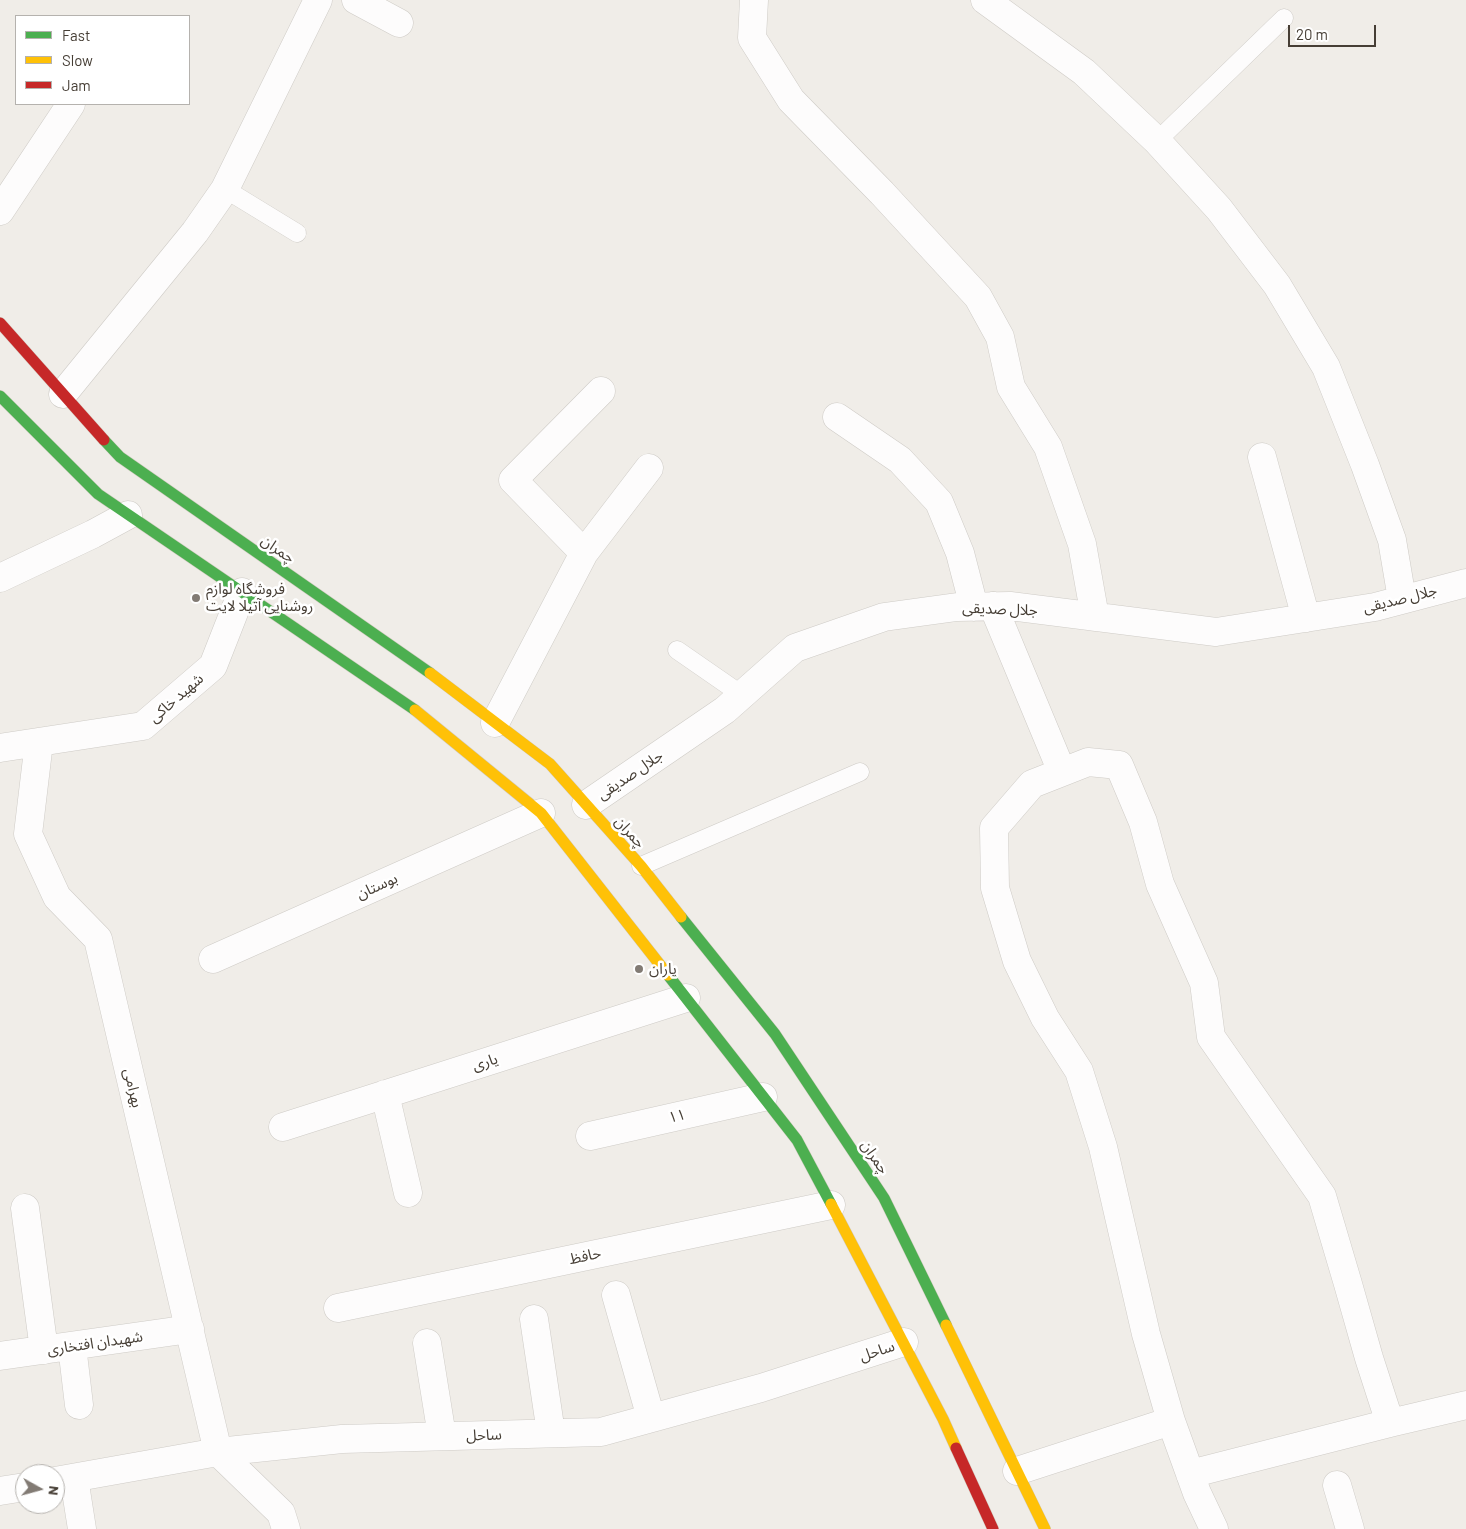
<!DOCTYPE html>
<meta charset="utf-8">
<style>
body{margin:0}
#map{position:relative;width:1466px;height:1529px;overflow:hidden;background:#f0ede8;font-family:Barlow,sans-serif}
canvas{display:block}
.legend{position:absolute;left:15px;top:15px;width:175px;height:90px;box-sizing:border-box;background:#fff;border:1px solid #b5b2ae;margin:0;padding:6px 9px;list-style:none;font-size:15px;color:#463e35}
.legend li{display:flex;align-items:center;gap:10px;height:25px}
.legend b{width:25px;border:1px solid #b5b2ae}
.north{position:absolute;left:15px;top:1464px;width:50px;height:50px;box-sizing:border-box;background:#fff;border:1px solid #b5b2ae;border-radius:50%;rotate:97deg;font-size:14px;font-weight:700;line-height:20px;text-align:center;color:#463e35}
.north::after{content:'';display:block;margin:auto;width:18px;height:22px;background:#827b74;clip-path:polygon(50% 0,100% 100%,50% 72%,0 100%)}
.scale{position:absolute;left:1288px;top:25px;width:88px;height:22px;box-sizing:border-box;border:2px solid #463e35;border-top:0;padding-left:6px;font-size:15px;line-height:18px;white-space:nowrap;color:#463e35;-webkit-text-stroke:4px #fff;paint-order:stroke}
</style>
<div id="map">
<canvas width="1466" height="1529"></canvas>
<ul class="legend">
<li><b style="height:6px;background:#4caf50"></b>Fast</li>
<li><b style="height:6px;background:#ffc107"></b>Slow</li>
<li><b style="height:6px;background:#c62828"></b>Jam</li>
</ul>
<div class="north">N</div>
<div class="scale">20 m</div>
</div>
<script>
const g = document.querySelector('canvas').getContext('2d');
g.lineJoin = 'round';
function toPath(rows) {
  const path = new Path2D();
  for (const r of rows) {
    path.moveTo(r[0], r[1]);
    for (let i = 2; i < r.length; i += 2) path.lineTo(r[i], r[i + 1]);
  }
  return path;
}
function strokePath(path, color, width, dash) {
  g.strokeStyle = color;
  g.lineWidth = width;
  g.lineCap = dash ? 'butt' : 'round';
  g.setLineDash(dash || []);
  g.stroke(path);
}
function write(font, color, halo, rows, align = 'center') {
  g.font = font + ' Barlow,"Noto Sans Arabic",sans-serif';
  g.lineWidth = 5;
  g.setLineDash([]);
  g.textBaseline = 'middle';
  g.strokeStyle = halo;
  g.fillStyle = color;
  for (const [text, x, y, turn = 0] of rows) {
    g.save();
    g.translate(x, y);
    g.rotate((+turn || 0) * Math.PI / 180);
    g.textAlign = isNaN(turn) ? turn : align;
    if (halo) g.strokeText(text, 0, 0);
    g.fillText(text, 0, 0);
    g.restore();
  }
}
const lane = toPath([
 [1157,141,1284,18],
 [225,189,297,233],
 [677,650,742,695],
 [641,866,860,772]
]);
const street = toPath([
 [356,0,399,23],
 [754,0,752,38,791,100,882,193,978,297,1000,337,1011,387,1048,447,1082,544,1095,617],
 [985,0,1084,72,1157,141,1219,209,1277,285,1326,367,1365,465,1392,540,1402,599],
 [0,211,71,104],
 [63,394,195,232,225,189,318,0],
 [837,417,900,460,939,502,960,553,974,607],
 [1262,457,1306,618],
 [584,553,649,468],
 [0,578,93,534,128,515],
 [993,606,1062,772],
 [495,723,584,553,513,480,601,391],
 [39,742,28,834,57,897,98,939,218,1452,281,1513,286,1529],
 [0,748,143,726,213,666,242,592],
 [586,805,725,710,795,648,884,617,957,607,1010,606,1216,632,1375,607,1466,583],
 [213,959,541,813],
 [385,1094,408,1193],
 [283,1127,686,998],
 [590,1136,763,1097],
 [25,1208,44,1350],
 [616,1295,651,1418],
 [338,1308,831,1205],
 [534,1319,551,1433],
 [427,1343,442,1436],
 [72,1346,79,1405],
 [0,1356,190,1329],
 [1017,1471,1171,1421],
 [1190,1474,1390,1423],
 [74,1478,82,1529],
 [55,1481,218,1452,342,1439,601,1432,761,1388,904,1342],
 [1337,1485,1350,1529],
 [0,1491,25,1487],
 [1214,1529,1197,1493,1171,1421,1146,1334,1103,1147,1079,1071,1045,1018,1017,961,995,888,994,828,1032,784,1088,762,1119,765,1143,822,1160,884,1204,983,1211,1037,1322,1196,1348,1284,1369,1358,1390,1423,1466,1405]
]);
const fast = toPath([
 [0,396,98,494,415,710],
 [104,440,120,457,430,673],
 [681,917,775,1034,884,1198,946,1325],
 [668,975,797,1140,831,1204]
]);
const slow = toPath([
 [430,673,550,764,641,866,681,917],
 [415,710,541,813,668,975],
 [831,1204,943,1419,956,1448],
 [946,1325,1045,1529]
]);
const jam = toPath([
 [0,323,104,440],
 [956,1448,993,1529]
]);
const markers = [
 [196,598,5,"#827b74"],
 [639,969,5,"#827b74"]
];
const streetNames = [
 ["چمران",278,549,35],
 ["جلال صدیقی",1400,599,-14],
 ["جلال صدیقی",1000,609,2],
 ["شهید خاکی",176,698,-41],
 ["جلال صدیقی",630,775,-34],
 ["چمران",630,832,48],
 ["بوستان",377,886,-24],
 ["یاری",485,1062,-18],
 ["بهرامی",133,1088,77],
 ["۱۱",677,1116,-13],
 ["چمران",875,1157,56],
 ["حافظ",585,1256,-12],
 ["شهیدان افتخاری",95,1343,-8],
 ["ساحل",877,1351,-18],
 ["ساحل",484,1435,-2]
];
const poiNames = [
 ["فروشگاه لوازم",206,589],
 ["روشنایی آتیلا لایت",206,606],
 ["یاران",649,969]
];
strokePath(lane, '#cecbc6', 19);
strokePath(street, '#cecbc6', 29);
strokePath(fast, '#d0cabf', 12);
strokePath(slow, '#d0cabf', 12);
strokePath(jam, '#d0cabf', 12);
strokePath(lane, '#fdfcfc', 18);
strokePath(street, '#fdfcfc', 28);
strokePath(fast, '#4caf50', 11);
strokePath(slow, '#ffc107', 11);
strokePath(jam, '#c62828', 11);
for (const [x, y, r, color] of markers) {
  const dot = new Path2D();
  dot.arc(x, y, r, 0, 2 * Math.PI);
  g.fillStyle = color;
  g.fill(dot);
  strokePath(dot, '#fff', 2);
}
write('15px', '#463e35', '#fff', streetNames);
write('15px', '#463e35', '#fff', poiNames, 'left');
</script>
